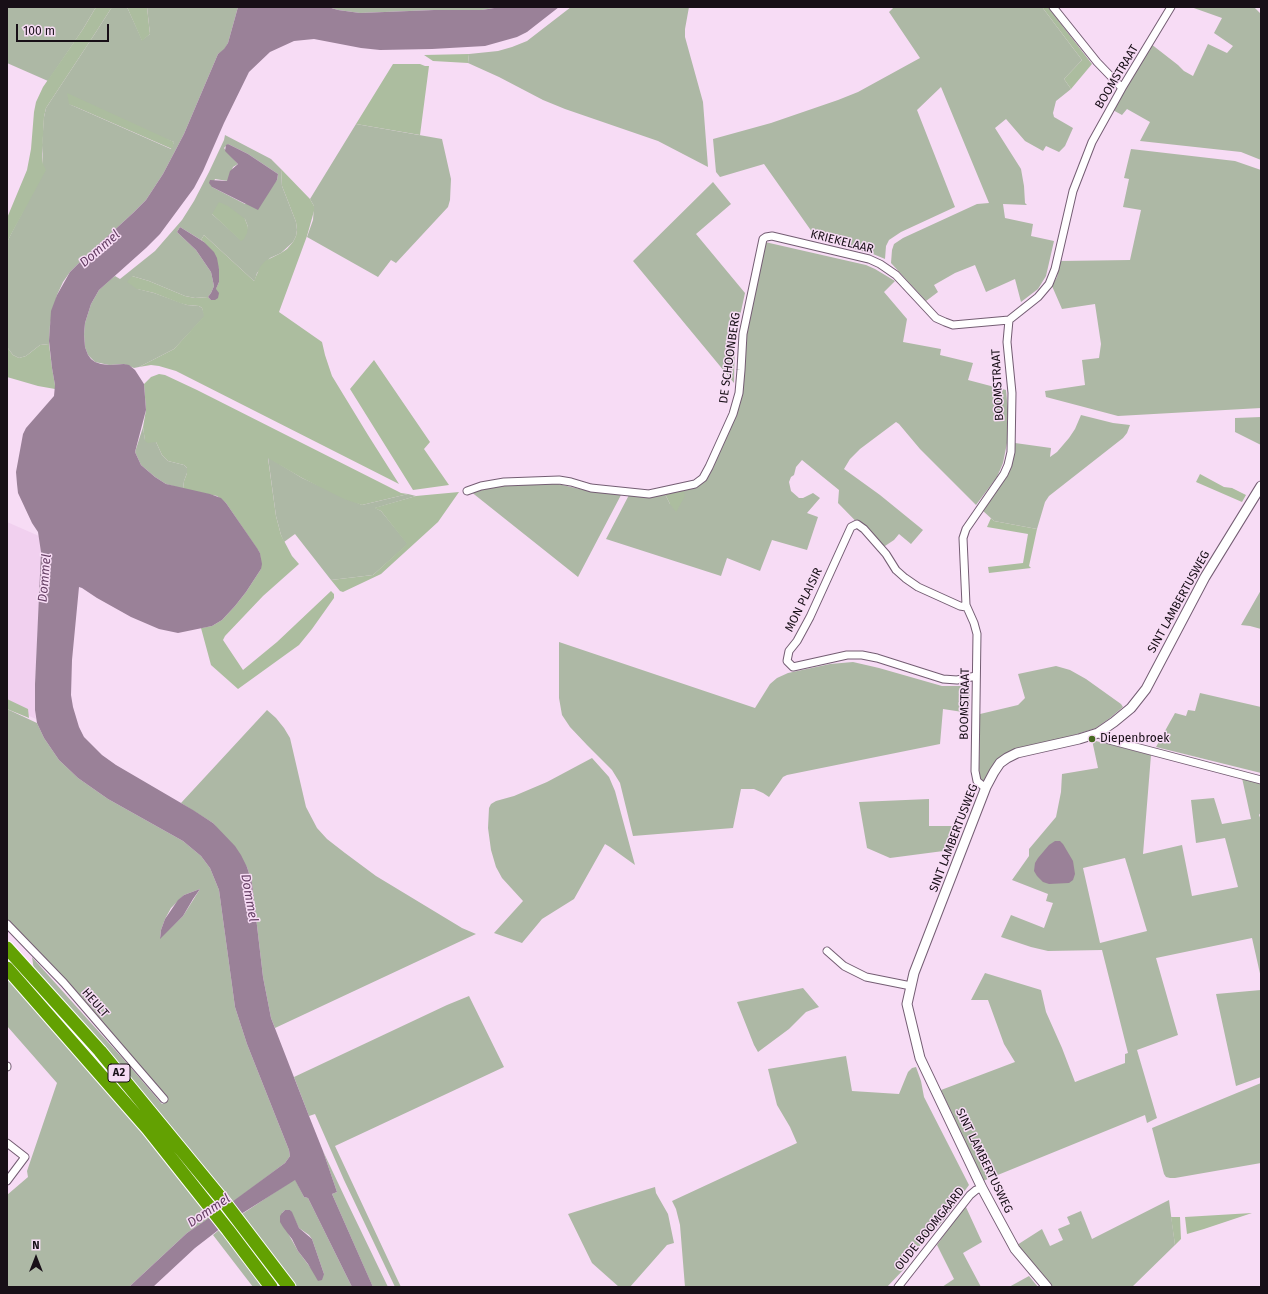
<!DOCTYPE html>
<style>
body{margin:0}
#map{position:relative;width:1268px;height:1294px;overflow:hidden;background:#f7dcf5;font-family:"Fira Sans",sans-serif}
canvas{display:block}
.frame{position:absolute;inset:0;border:8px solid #180f17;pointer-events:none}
.north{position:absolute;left:16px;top:1238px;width:40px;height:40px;-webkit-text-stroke:3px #f7dcf5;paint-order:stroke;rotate:0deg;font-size:11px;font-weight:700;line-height:16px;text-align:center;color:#180f17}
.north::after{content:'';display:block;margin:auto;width:14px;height:18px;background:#180f17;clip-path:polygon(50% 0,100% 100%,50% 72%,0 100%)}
.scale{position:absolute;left:16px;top:24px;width:93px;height:18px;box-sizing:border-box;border:2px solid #180f17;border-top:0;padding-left:5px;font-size:12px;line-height:14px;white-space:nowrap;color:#180f17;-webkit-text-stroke:3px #f7dcf5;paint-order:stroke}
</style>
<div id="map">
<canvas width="1268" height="1294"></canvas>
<div class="frame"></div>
<div class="north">N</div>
<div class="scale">100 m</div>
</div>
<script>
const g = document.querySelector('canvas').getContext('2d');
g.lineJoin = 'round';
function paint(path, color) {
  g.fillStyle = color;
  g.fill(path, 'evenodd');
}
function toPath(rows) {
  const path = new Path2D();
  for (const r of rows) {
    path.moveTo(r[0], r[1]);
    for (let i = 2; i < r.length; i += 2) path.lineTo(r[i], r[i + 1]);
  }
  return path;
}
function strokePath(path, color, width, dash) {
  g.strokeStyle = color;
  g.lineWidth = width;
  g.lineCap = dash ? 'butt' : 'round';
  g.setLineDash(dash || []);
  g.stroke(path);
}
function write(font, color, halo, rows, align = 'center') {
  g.font = font + ' "Fira Sans",sans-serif';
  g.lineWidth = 3;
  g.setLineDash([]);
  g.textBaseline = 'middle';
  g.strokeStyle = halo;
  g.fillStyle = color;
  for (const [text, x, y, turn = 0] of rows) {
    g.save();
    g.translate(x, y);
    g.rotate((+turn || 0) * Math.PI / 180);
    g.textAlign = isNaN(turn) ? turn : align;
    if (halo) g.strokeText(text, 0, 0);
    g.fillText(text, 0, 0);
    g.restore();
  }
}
const built = toPath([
 [7,522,39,536,41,544,41,568,35,684,35,710,36,719,7,706]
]);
const green = toPath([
 [7,7,96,7,83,29,48,81,7,63],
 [112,7,127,7,142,40,150,34,147,7,238,7,228,43,224,50,218,54,184,134,163,174,146,200,133,213,85,257,70,272,63,282,57,295,50,325,49,344,40,345,26,356,19,358,13,355,7,347,7,242,24,209,43,164,42,145,44,117,46,108,96,32],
 [69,104,174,142,171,149],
 [328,7,500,7,482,10,434,10,360,13,338,10],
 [571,7,689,7,685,29,685,37,703,102,708,167,658,141,565,109,543,100,499,77,468,63,469,54,498,51,512,47,527,41],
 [894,7,1042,7,1082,60,1064,79,1071,89,1056,101,1053,113,1054,117,1073,128,1065,146,1059,152,1046,146,1043,151,1025,141,1006,119,995,128,1021,169,1024,186,1025,203,1027,205,1003,204,1005,218,1033,224,1031,236,1054,241,1046,276,1038,289,1021,302,1015,279,986,292,975,265,955,273,934,285,938,292,926,301,891,263,892,250,894,244,903,238,977,204,989,203,941,87,917,110,955,207,901,232,889,240,886,246,885,259,873,254,817,239,764,164,720,177,716,172,713,139,771,123,838,100,858,92,920,58,889,12],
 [1191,7,1254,7,1261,14,1261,160,1241,152,1140,141,1150,122,1127,109,1122,115,1111,109,1151,44,1178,65,1184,71,1193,76,1208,44,1227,53,1233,46,1214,33,1222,18],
 [356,124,442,139,451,179,450,200,448,207,396,263,391,260,378,277,307,237,313,220,314,206,310,199],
 [225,135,271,159,281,169,282,186,296,222,297,230,296,236,293,242,281,253,270,258,257,273,255,280,254,281,204,235,201,240,180,227,177,232,196,250,211,272,214,286,211,293,208,297,195,298,185,296,149,281,132,276,138,289,154,293,187,305,199,306,202,308,205,316,174,349,139,367,134,368,124,364,109,365,95,362,88,355,85,347,84,334,85,323,91,304,99,290,111,279,115,276,120,279,155,251,182,220,194,201,209,172,224,140],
 [228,144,248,154,278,174,277,180,274,183,245,204,212,187,215,179,228,181,233,167,238,164,224,148],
 [212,214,245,219,248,227,241,240],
 [1131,149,1235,161,1261,170,1261,408,1118,416,1046,397,1045,391,1085,385,1082,360,1099,358,1101,344,1095,304,1062,309,1052,286,1057,277,1060,261,1130,260,1141,210,1123,207,1129,179,1124,178],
 [713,182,731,204,696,234,745,293,735,339,734,383,633,261],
 [765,242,866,265,875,269,895,281,884,292,907,319,903,342,941,349,940,355,973,363,968,380,1006,390,1008,411,1007,443,1003,463,997,477,976,505,920,449,899,424,896,422,860,449,850,459,844,469,880,495,923,530,911,544,899,534,894,540,882,548,838,503,839,490,802,460,796,467,794,475,791,477,789,482,791,491,799,498,803,498,813,493,820,498,807,513,818,517,807,550,772,540,760,571,727,558,721,576,606,539,629,495,665,494,670,504,683,489,702,479,731,423,743,338],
 [1081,415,1113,423,1130,425,1127,433,1123,438,1049,496,1045,502,1037,529,994,521,982,510,1006,478,1012,463,1015,443,1051,448,1050,457,1057,452,1069,438,1075,429],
 [1261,417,1261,445,1235,432,1235,418],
 [143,427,145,440,156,442,162,455,168,461,184,465,187,468,187,473,184,481,183,489,166,484,155,477,141,465,135,452],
 [268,457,302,478,362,505,408,494,416,496,375,508,381,511,408,544,373,575,331,580,295,534,284,542,281,535,276,516],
 [549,482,589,491,621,495,578,577,470,491,482,487],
 [1261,590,1261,629,1250,626,1241,625],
 [559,642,755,708,770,684,777,678,788,673,830,664,853,662,879,668,942,686,959,686,970,684,969,713,943,709,940,744,787,775,783,777,769,797,763,793,754,789,741,789,733,828,633,836,620,783,612,770,587,745,570,727,562,715,559,698],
 [1056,666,1070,670,1086,679,1121,704,1123,707,1110,718,1096,728,1068,737,1016,749,996,762,989,772,983,783,980,781,979,768,980,714,1018,705,1025,698,1018,674],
 [1200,693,1261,707,1261,773,1156,747,1175,713,1186,716,1188,710,1195,711],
 [7,709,37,723,44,738,59,760,78,778,108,799,183,841,201,856,210,868,219,890,235,1007,247,1044,289,1150,290,1156,285,1163,233,1202,231,1199,229,1201,34,970,32,957,125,1061,162,1104,167,1101,156,1086,119,1041,80,998,7,919],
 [200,889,183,916,160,938,161,930,165,919,171,908,184,895],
 [267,710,276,718,284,728,290,738,306,807,317,828,327,839,345,853,376,876,462,928,476,934,275,1028,271,1018,263,977,252,883,247,867,213,823,181,803],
 [1092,740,1151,755,1143,854,1182,845,1192,896,1238,887,1225,838,1196,843,1191,800,1214,798,1222,824,1251,819,1242,778,1261,782,1261,812,1259,815,1261,820,1261,978,1252,938,1156,958,1178,1035,1137,1050,1157,1118,1147,1123,1145,1115,983,1181,941,1090,1015,1062,1004,1044,988,1000,971,1000,985,973,1041,990,1046,1012,1062,1048,1075,1082,1125,1063,1125,1054,1128,1053,1102,950,1048,951,1031,947,1001,937,1011,915,1044,928,1053,903,1046,901,1048,894,1012,880,1029,856,1029,849,1056,817,1061,792,1062,774,1098,768],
 [1125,858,1147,931,1100,943,1083,868],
 [592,758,609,777,615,791,635,865,610,847,605,844,574,899,542,919,522,943,494,933,523,901,502,878,496,867,491,850,488,828,489,808,491,804,496,801,514,796,547,782],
 [929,799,929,826,960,826,951,850,890,858,867,848,859,802],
 [7,977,119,1104,185,1184,210,1218,187,1233,129,1287,7,1287,7,1195,28,1177,27,1171,57,1083,7,1026],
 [803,988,819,1007,806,1012,789,1029,758,1052,754,1045,737,1002],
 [1261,990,1261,1077,1236,1086,1216,994],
 [469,996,504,1067,335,1146,401,1287,395,1287,344,1180,315,1114,309,1116,294,1077,447,1005],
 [846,1056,852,1091,899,1094,908,1072,912,1068,916,1067,921,1081,924,1097,969,1185,942,1222,903,1264,905,1268,887,1287,685,1287,680,1225,676,1209,672,1201,797,1143,790,1127,777,1105,768,1069],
 [1261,1083,1261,1163,1175,1178,1170,1178,1166,1177,1164,1174,1152,1128],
 [323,1151,347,1202,388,1287,373,1287,372,1285,332,1194,337,1192],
 [295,1179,304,1197,308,1198,352,1287,295,1287,242,1214],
 [285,1210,290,1210,299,1228,309,1235,312,1239,324,1274,310,1267,298,1251,289,1235,282,1213],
 [655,1187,656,1193,668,1214,674,1243,667,1245,630,1287,619,1287,592,1263,568,1214],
 [1169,1200,1175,1245,1132,1287,1050,1287,1017,1245,1042,1229,1050,1246,1063,1240,1058,1229,1070,1224,1067,1217,1081,1211,1092,1239],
 [965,1205,982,1242,963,1253,981,1287,942,1287,954,1279,937,1245],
 [219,1230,227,1239,264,1287,253,1287,213,1235],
 [1029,1276,1038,1287,1009,1287]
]);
const forest = toPath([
 [96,7,112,7,96,32,46,108,44,117,42,154,43,164,46,170,7,242,7,218,27,170,31,149,34,112,36,102,43,87,83,29],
 [127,7,147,7,150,34,142,41],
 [1042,7,1048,7,1092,64,1071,89,1064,79,1082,60],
 [469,54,468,63,433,61,424,55],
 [393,64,420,64,425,66,429,66,420,135,356,124],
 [67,93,174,142,172,149,69,104],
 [281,169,310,199,314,206,314,211,307,236,279,312,322,342,325,355,332,376,368,435,399,484,176,371,159,366,151,365,139,367,174,349,204,316,202,308,199,306,187,305,180,303,154,293,137,289,127,282,132,276,149,281,185,296,195,298,208,297,211,300,219,282,219,269,204,242,201,240,204,235,254,281,260,267,265,261,281,253,287,249,293,242,296,236,297,230,296,222,282,186],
 [219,202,228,206,245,219,248,227,247,233,244,239,241,241,212,214],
 [49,344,52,368,55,385,55,389,38,386,7,377,7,347,13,355,19,358,26,356,40,345],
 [374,360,430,442,424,449,449,485,413,490,350,389],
 [159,374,165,375,197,390,401,493,408,494,362,505,344,499,302,478,268,458,276,516,281,535,292,556,299,564,263,596,225,636,223,640,243,670,277,642,331,591,334,594,334,598,312,629,299,645,238,689,211,665,201,628,212,626,222,620,235,606,246,592,261,569,260,553,226,503,217,496,183,489,184,481,187,473,187,468,184,465,168,461,162,455,156,442,148,443,145,441,143,427,146,410,144,384,151,377],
 [1200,474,1224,487,1232,488,1246,495,1242,502,1196,482],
 [683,489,685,496,676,512,670,504,665,494],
 [459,492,438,522,381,574,343,592,340,591,331,580,373,575,407,544,381,511,374,508,416,496],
 [991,518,994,521,1037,529,1029,566,1031,568,989,573,988,567,1023,563,1028,534,987,527],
 [7,699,28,709,29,718,7,709],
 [1252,1213,1204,1229,1187,1234,1185,1217],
 [1171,1217,1180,1217,1181,1239,1175,1245]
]);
const water = toPath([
 [238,7,328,7,338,10,360,13,434,10,482,10,500,7,559,7,527,32,517,37,485,46,432,49,380,50,361,48,314,39,294,41,270,52,249,72,224,123,203,171,194,188,160,234,146,248,99,290,91,304,85,323,84,334,85,347,88,355,91,359,95,362,101,364,109,365,124,364,129,365,135,370,144,384,146,410,135,452,141,465,155,477,166,484,210,494,221,498,226,503,257,548,260,553,262,564,261,569,246,592,235,606,222,620,212,626,178,633,159,629,131,617,97,598,82,588,79,587,72,660,71,695,73,707,79,727,84,737,102,755,116,765,193,810,213,823,235,846,241,855,247,867,252,883,263,977,271,1018,309,1116,323,1151,337,1192,332,1194,373,1287,352,1287,308,1198,304,1197,295,1180,230,1221,195,1248,153,1287,129,1287,187,1233,221,1210,285,1163,290,1156,289,1150,247,1044,235,1007,219,890,210,868,201,856,183,841,108,799,78,778,59,760,44,738,37,723,35,710,35,684,41,552,38,532,32,523,18,493,17,484,16,472,23,434,26,428,54,396,55,385,52,368,49,341,51,311,57,295,70,272,85,257,133,213,146,200,163,174,184,134,218,54,224,49,228,43],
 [228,144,248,154,278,174,277,180,258,210,212,187,209,183,210,180,227,181,230,171,238,164,225,151,226,145],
 [180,227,204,242,214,252,217,258,219,269,219,282,216,289,219,293,218,298,215,300,211,300,208,297,211,293,214,286,211,272,196,250,177,232],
 [1055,841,1060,841,1063,844,1073,861,1075,874,1073,880,1069,883,1049,884,1043,882,1037,876,1034,871,1035,863,1038,858,1049,845],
 [200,889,193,899,183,916,160,939,161,930,165,919,178,900,184,895],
 [285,1210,290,1210,292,1212,299,1228,312,1239,324,1274,322,1280,318,1281,308,1264,298,1251,292,1239,283,1227,280,1222,280,1216,282,1213]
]);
const minor = toPath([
 [1053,7,1097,62,1122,88],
 [467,491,481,486,504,482,559,480,571,482,591,488,649,494,695,484,703,478,709,467,733,414,739,393,741,370,743,334,763,239,766,237,772,236,869,259,880,264,896,275,936,318,945,322,953,325,1009,320],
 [966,605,966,607,960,606,918,587,905,578,896,570,886,554,864,529,857,524,851,527,810,617,797,641,789,651,787,661,793,667,847,655,862,655,877,658,943,679,957,680,976,676],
 [1098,733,1109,740,1261,780],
 [986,787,983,786,977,781,975,771,977,634,974,623,966,605,963,538,966,529,1004,474,1008,465,1011,452,1012,393,1007,342,1009,320,1038,297,1049,284,1055,269,1073,191,1092,142,1122,88,1171,7],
 [7,924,64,983,164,1099],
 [827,951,844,966,866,977,911,986],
 [7,1066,7,1067],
 [7,1143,25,1157,7,1181],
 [898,1287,970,1195,976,1190,982,1188]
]);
const tertiary = toPath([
 [1047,1287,1015,1249,996,1214,982,1188,920,1058,907,1004,914,973,986,787,994,772,1000,763,1007,758,1017,753,1079,739,1098,733,1114,722,1131,708,1146,689,1205,577,1261,486]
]);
const motorway = toPath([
 [7,948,100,1051,225,1203,289,1287],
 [7,968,148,1129,228,1230,271,1287]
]);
const markers = [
 [1092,739,4,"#466921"]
];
const shields = [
 [119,1073,22]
];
const shieldNames = [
 ["A2",119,1073]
];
const streetNames = [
 ["BOOMSTRAAT",1117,77,-59],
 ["KRIEKELAAR",842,242,14],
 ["DE SCHOONBERG",730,358,-82],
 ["BOOMSTRAAT",998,385,-93],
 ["MON PLAISIR",804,600,-64],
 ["SINT LAMBERTUSWEG",1179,602,-61],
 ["BOOMSTRAAT",965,704,-89],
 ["SINT LAMBERTUSWEG",954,838,-69],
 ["HEULT",95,1003,49],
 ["SINT LAMBERTUSWEG",984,1161,64],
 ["OUDE BOOMGAARD",930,1229,-51]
];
const poiNames = [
 ["Diepenbroek",1100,739]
];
const waterNames = [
 ["Dommel",100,249,-41],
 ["Dommel",45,578,-85],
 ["Dommel",249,898,80],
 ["Dommel",209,1211,-34]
];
paint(built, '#f1d0ef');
paint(green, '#adb8a5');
paint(forest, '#acbd9f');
paint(water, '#9a8198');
strokePath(minor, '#745d73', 9);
strokePath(tertiary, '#745d73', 11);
strokePath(motorway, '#fff', 15);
strokePath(minor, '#fff', 7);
strokePath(tertiary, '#fff', 9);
strokePath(motorway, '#63a102', 13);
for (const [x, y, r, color] of markers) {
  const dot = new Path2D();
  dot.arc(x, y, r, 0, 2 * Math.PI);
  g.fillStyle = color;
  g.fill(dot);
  strokePath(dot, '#f7dcf5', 1.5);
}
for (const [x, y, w] of shields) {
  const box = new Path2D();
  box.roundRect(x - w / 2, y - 9, w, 18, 3);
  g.fillStyle = '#f7dcf5';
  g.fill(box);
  strokePath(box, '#180f17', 1);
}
write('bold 11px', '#180f17', null, shieldNames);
write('12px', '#180f17', '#f7dcf5', streetNames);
write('12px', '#180f17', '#f7dcf5', poiNames, 'left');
write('italic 13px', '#653f64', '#f7dcf5', waterNames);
</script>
